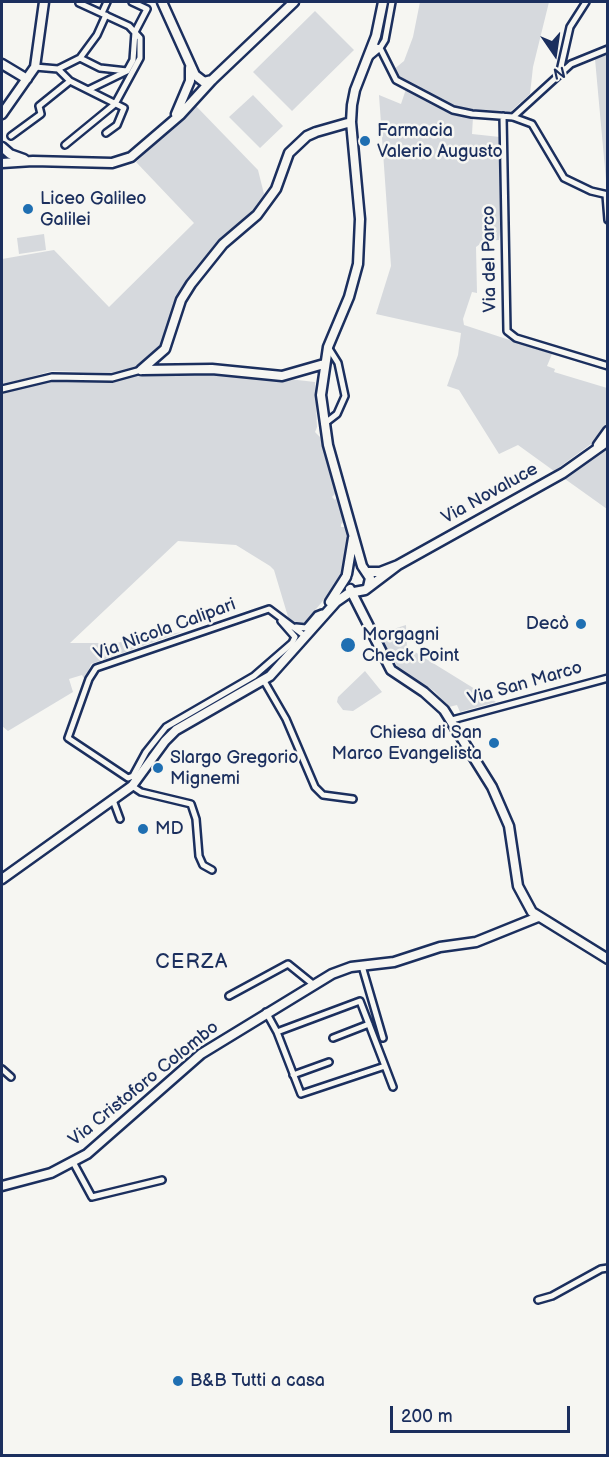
<!DOCTYPE html>
<meta charset="utf-8">
<style>
body{margin:0}
#map{position:relative;width:609px;height:1457px;overflow:hidden;background:#f6f6f2;font-family:"Balsamiq Sans",sans-serif}
canvas{display:block}
.frame{position:absolute;inset:0;border:3px solid #1b2f5e;pointer-events:none}
.north{position:absolute;left:525px;top:24px;width:60px;height:60px;-webkit-text-stroke:4px #f6f6f2;paint-order:stroke;rotate:167deg;font-size:16px;font-weight:700;line-height:24px;text-align:center;color:#1b2f5e}
.north::after{content:'';display:block;margin:auto;width:21px;height:27px;background:#1b2f5e;clip-path:polygon(50% 0,100% 100%,50% 72%,0 100%)}
.scale{position:absolute;left:390px;top:1406px;width:180px;height:27px;box-sizing:border-box;border:3px solid #1b2f5e;border-top:0;padding-left:8px;font-size:18px;line-height:21px;white-space:nowrap;color:#1b2f5e;-webkit-text-stroke:4px #f6f6f2;paint-order:stroke}
</style>
<div id="map">
<canvas width="609" height="1457"></canvas>
<div class="frame"></div>
<div class="north">N</div>
<div class="scale">200 m</div>
</div>
<script>
const g = document.querySelector('canvas').getContext('2d');
g.lineJoin = 'round';
function paint(path, color) {
  g.fillStyle = color;
  g.fill(path, 'evenodd');
}
function toPath(rows) {
  const path = new Path2D();
  for (const r of rows) {
    path.moveTo(r[0], r[1]);
    for (let i = 2; i < r.length; i += 2) path.lineTo(r[i], r[i + 1]);
  }
  return path;
}
function strokePath(path, color, width, dash) {
  g.strokeStyle = color;
  g.lineWidth = width;
  g.lineCap = dash ? 'butt' : 'round';
  g.setLineDash(dash || []);
  g.stroke(path);
}
function write(font, color, halo, rows, align = 'center') {
  g.font = font + ' "Balsamiq Sans",sans-serif';
  g.lineWidth = 5;
  g.setLineDash([]);
  g.textBaseline = 'middle';
  g.strokeStyle = halo;
  g.fillStyle = color;
  for (const [text, x, y, turn = 0] of rows) {
    g.save();
    g.translate(x, y);
    g.rotate((+turn || 0) * Math.PI / 180);
    g.textAlign = isNaN(turn) ? turn : align;
    if (halo) g.strokeText(text, 0, 0);
    g.fillText(text, 0, 0);
    g.restore();
  }
}
const green = toPath([
 [420,2,549,2,533,67,530,94,510,112,464,110,398,78,393,70,404,61,413,37],
 [315,11,354,50,292,111,253,72],
 [607,55,608,55,607,191,595,59],
 [406,89,456,114,473,117,472,134,500,137,502,217,499,240,484,241,476,247,477,293,472,292,463,319,464,325,552,354,547,366,555,369,554,372,607,388,607,427,598,439,554,471,518,445,499,454,459,390,447,386,458,355,461,333,376,314,391,266,379,95,401,104],
 [253,95,283,126,260,148,229,117],
 [196,106,258,170,264,194,248,217,212,248,177,296,161,351,146,363,118,373,52,371,2,385,2,259,54,250,109,307,194,223,136,162],
 [44,234,46,250,19,254,17,238],
 [227,372,315,382,317,427,315,432,320,437,336,493,332,497,335,500,337,497,344,522,341,524,341,527,346,527,348,543,341,579,302,626,289,620,274,570,270,566,236,545,178,541,70,643,99,643,103,645,182,632,91,664,85,680,82,675,69,679,73,692,8,731,2,726,2,392,37,382,65,379,102,381,124,379,143,373],
 [607,444,607,509,565,479],
 [406,625,407,647,496,702,460,712,457,705,449,707,434,691,399,669,378,634],
 [365,671,382,692,353,711,343,710,337,702,338,697]
]);
const street = toPath([
 [102,13,107,2],
 [372,46,380,48,396,80,453,110,472,114,513,117,532,124,564,178,591,191,608,195],
 [80,58,100,68,127,71],
 [368,58,380,48,385,40,392,2],
 [35,67,58,69,80,58,97,35,106,15],
 [58,69,70,81,124,108,117,125,106,133],
 [560,71,570,27,586,2],
 [90,89,127,71,133,60,135,32,147,9,132,2],
 [503,116,507,331,516,338,608,366],
 [513,117,571,64,608,49],
 [11,136,41,114,39,106,70,81],
 [65,145,115,104,140,58,140,38,129,26,79,3],
 [606,195,608,220],
 [2,389,52,377,112,378,141,370],
 [324,424,337,414,345,396,338,363,328,347],
 [296,627,306,628,317,615,322,613],
 [264,681,286,719,315,787,323,795,353,799],
 [452,720,608,678],
 [133,776,146,752,166,727,254,676,292,643,295,637,281,621],
 [137,781,133,776,128,778,68,738,89,679,96,668,269,609,305,636],
 [132,786,141,792,191,804,196,819,199,856,203,865,212,870],
 [113,800,120,819],
 [362,966,383,1038],
 [229,996,288,964,314,985],
 [266,1012,277,1032,301,1094,385,1066,360,1001,277,1032],
 [333,1038,369,1024],
 [385,1066,393,1087],
 [2,1069,11,1077],
 [293,1075,329,1062],
 [73,1162,92,1197,162,1180],
 [538,1300,552,1296,601,1269,608,1268]
]);
const secondary = toPath([
 [162,2,195,75,204,82,212,80],
 [2,64,27,79],
 [2,114,35,67,44,2],
 [176,114,190,81,190,68],
 [2,147,10,154,24,159],
 [2,163,33,161,112,163,131,157,180,115,212,80,294,2],
 [141,370,165,349,181,300,191,284,223,244,257,215,276,189,289,153,307,136,316,132,351,122],
 [142,370,212,369,282,376,324,364],
 [598,445,608,431],
 [367,572,380,572,398,565,563,473,608,441],
 [347,574,353,538],
 [368,587,370,578,362,566,328,445,321,395,328,347,349,297,358,264,360,219,351,122,352,105,355,90,376,36,383,2],
 [350,589,391,670,424,692,444,710,492,787,509,826,518,886,532,912,608,959],
 [330,602,346,577],
 [2,879,132,786,165,741,176,730,270,676,336,602,349,593,365,590,398,565],
 [2,1186,51,1173,87,1154,201,1054,332,974,351,967,394,962,440,947,476,942,538,917]
]);
const markers = [
 [365,141,6,"#1f6fb2"],
 [28,209,6,"#1f6fb2"],
 [581,624,6,"#1f6fb2"],
 [348,645,8,"#1f6fb2"],
 [494,743,6,"#1f6fb2"],
 [158,768,6,"#1f6fb2"],
 [143,829,6,"#1f6fb2"],
 [178,1381,6,"#1f6fb2"]
];
const poiNames = [
 ["Farmacia",377,131],
 ["Valerio Augusto",377,152],
 ["Liceo Galileo",40,199],
 ["Galilei",40,220],
 ["Decò",569,624,"right"],
 ["Morgagni",362,635],
 ["Check Point",362,656],
 ["Chiesa di San",482,733,"right"],
 ["Marco Evangelista",482,754,"right"],
 ["Slargo Gregorio",170,758],
 ["Mignemi",170,779],
 ["MD",155,829],
 ["B&B Tutti a casa",190,1381]
];
const streetNames = [
 ["Via del Parco",490,259,-91],
 ["Via Novaluce",490,494,-29],
 ["Via Nicola Calipari",165,630,-20],
 ["Via San Marco",525,684,-16],
 ["Via Cristoforo Colombo",144,1084,-39]
];
const neighbourhoodNames = [
 ["CERZA",192,963]
];
paint(green, '#d6d9dd');
strokePath(street, '#1b2f5e', 10);
strokePath(secondary, '#1b2f5e', 13);
strokePath(street, '#f6f6f2', 5);
strokePath(secondary, '#f6f6f2', 8);
for (const [x, y, r, color] of markers) {
  const dot = new Path2D();
  dot.arc(x, y, r, 0, 2 * Math.PI);
  g.fillStyle = color;
  g.fill(dot);
  strokePath(dot, '#f6f6f2', 2);
}
write('18px', '#1b2f5e', '#f6f6f2', poiNames, 'left');
write('18px', '#1b2f5e', '#f6f6f2', streetNames);
g.letterSpacing = '1.5px';
write('20px', '#1b2f5e', '#f6f6f2', neighbourhoodNames);
g.letterSpacing = '0px';
</script>
